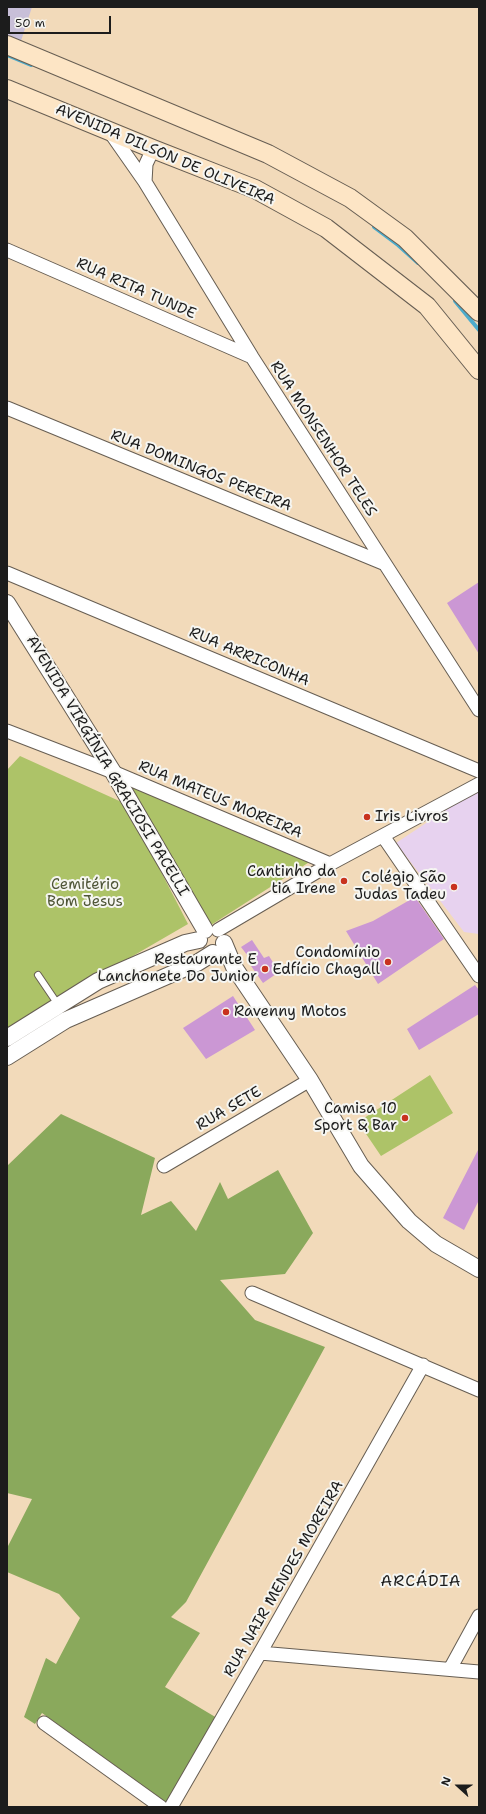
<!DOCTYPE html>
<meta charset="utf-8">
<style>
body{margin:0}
#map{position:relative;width:486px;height:1814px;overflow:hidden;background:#f2daba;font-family:"Shantell Sans",sans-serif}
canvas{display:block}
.frame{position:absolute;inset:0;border:8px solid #1c1c1c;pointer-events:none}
.north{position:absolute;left:438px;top:1766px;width:40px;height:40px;-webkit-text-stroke:3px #f6f6f2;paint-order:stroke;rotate:291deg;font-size:11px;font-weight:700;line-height:16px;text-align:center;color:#1c1c1c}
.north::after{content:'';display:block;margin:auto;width:14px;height:18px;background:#1c1c1c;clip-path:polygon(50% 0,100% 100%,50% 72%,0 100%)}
.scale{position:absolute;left:8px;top:16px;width:103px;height:18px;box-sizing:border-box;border:2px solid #1c1c1c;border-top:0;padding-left:5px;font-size:12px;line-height:14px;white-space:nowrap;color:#1c1c1c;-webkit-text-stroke:3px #f6f6f2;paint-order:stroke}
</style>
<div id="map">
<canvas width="486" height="1814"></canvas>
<div class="frame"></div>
<div class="north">N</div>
<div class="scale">50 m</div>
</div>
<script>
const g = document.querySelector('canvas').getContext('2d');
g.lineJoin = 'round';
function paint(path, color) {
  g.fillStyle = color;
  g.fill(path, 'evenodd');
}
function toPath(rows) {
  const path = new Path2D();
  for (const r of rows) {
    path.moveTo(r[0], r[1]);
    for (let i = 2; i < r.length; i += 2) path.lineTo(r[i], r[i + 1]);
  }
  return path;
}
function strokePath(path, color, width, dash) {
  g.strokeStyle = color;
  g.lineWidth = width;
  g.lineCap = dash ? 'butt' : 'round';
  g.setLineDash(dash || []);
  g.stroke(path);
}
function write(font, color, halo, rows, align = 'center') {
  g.font = font + ' "Shantell Sans",sans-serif';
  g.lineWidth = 4;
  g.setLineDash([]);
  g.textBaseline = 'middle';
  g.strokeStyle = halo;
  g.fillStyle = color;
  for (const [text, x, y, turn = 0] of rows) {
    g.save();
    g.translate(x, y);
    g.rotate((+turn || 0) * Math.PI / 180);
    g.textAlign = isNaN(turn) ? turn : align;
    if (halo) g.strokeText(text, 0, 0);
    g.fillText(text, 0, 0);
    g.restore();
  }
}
const built = toPath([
 [479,788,479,934,464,932,396,843]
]);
const industrial = toPath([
 [7,7,32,7,20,44,7,39]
]);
const green = toPath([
 [20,756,126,804,188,924,7,1029,7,770],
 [124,782,311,861,211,925],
 [430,1075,453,1113,381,1156,358,1122]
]);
const forest = toPath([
 [61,1114,155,1158,141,1215,171,1201,196,1231,220,1182,228,1199,278,1170,313,1233,285,1274,220,1280,255,1320,325,1347,186,1602,171,1617,200,1633,165,1687,217,1718,167,1803,42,1713,35,1724,24,1717,46,1658,56,1664,80,1618,59,1594,7,1572,7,1548,32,1499,7,1493,7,1166]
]);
const stream = toPath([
 [7,55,31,65],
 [374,227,398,245,418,263],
 [455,301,479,330]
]);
const building = toPath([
 [479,582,479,654,447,603],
 [415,897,444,939,378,984,346,931,373,921],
 [252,940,264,958,269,956,279,972,263,983,251,966,254,964,241,947],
 [475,985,479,990,479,1014,419,1050,407,1029],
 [233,996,255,1030,206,1059,183,1028],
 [479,1148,479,1200,464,1230,443,1218]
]);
const service = toPath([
 [38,975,59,1006]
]);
const minor = toPath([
 [110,132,145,182,252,357,479,710],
 [145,182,146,164,153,149],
 [7,250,252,357],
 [7,408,383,563],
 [7,573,479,771],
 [7,731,113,772,330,864],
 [383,836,479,976],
 [218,930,330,864,479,784],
 [164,1166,310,1080],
 [252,1293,479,1390],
 [260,1653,479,1672],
 [450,1669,479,1616],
 [44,1723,161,1807],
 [171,1807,260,1653,423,1365]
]);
const tertiary = toPath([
 [7,603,113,772,205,930],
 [224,943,234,967,310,1080,361,1166,409,1221,436,1244,479,1269],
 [7,1038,98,981,185,943,199,940],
 [7,1057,66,1020,197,963,213,953]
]);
const secondary = toPath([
 [7,45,268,154,350,198,405,238,479,312],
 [7,89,153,149,255,189,326,228,427,306,479,370]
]);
const markers = [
 [367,817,4,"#c8321e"],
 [344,881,4,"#c8321e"],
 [454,887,4,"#c8321e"],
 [388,962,4,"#c8321e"],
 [265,969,4,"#c8321e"],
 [226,1012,4,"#c8321e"],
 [405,1118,4,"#c8321e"]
];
const streetNames = [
 ["AVENIDA DILSON DE OLIVEIRA",165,155,23],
 ["RUA RITA TUNDE",136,289,24],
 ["RUA MONSENHOR TELES",323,439,57],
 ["RUA DOMINGOS PEREIRA",201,471,22],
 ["RUA ARRICONHA",249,657,23],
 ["AVENIDA VIRGÍNIA GRACIOSI PACELLI",107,766,59],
 ["RUA MATEUS MOREIRA",220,800,23],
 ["RUA SETE",229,1109,-30],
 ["RUA NAIR MENDES MOREIRA",284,1579,-60]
];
const poiNames = [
 ["Iris Livros",375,817,"left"],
 ["Cantinho da",336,872],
 ["tia Irene",336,889],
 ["Colégio São",446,878],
 ["Judas Tadeu",446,895],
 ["Condomínio",380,953],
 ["Edfício Chagall",380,970],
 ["Restaurante E",257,960],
 ["Lanchonete Do Junior",257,977],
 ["Ravenny Motos",234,1012,"left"],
 ["Camisa 10",397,1109],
 ["Sport & Bar",397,1126]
];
const parkNames = [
 ["Cemitério",85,885],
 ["Bom Jesus",85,902]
];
const neighbourhoodNames = [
 ["ARCÁDIA",421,1582]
];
paint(built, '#e7d2ef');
paint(industrial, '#c8bfd8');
paint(green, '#adc368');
paint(forest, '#8aa95c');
strokePath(stream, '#4daccc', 4);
paint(building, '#cb97d4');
strokePath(service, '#675e53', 8);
strokePath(minor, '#675e53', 15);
strokePath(tertiary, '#675e53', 18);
strokePath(secondary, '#675e53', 20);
strokePath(service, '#fff', 6);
strokePath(minor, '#fff', 13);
strokePath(tertiary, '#fff', 16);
strokePath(secondary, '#fde5c5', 18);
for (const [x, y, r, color] of markers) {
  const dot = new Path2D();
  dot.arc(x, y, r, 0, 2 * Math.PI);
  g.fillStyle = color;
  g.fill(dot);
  strokePath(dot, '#f6f6f2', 1.5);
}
write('15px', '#1c1c1c', '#f6f6f2', streetNames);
write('15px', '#1c1c1c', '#f6f6f2', poiNames, 'right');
write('15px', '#4f5637', '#f6f6f2', parkNames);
g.letterSpacing = '1px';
write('16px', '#1c1c1c', '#f6f6f2', neighbourhoodNames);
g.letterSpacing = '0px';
</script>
